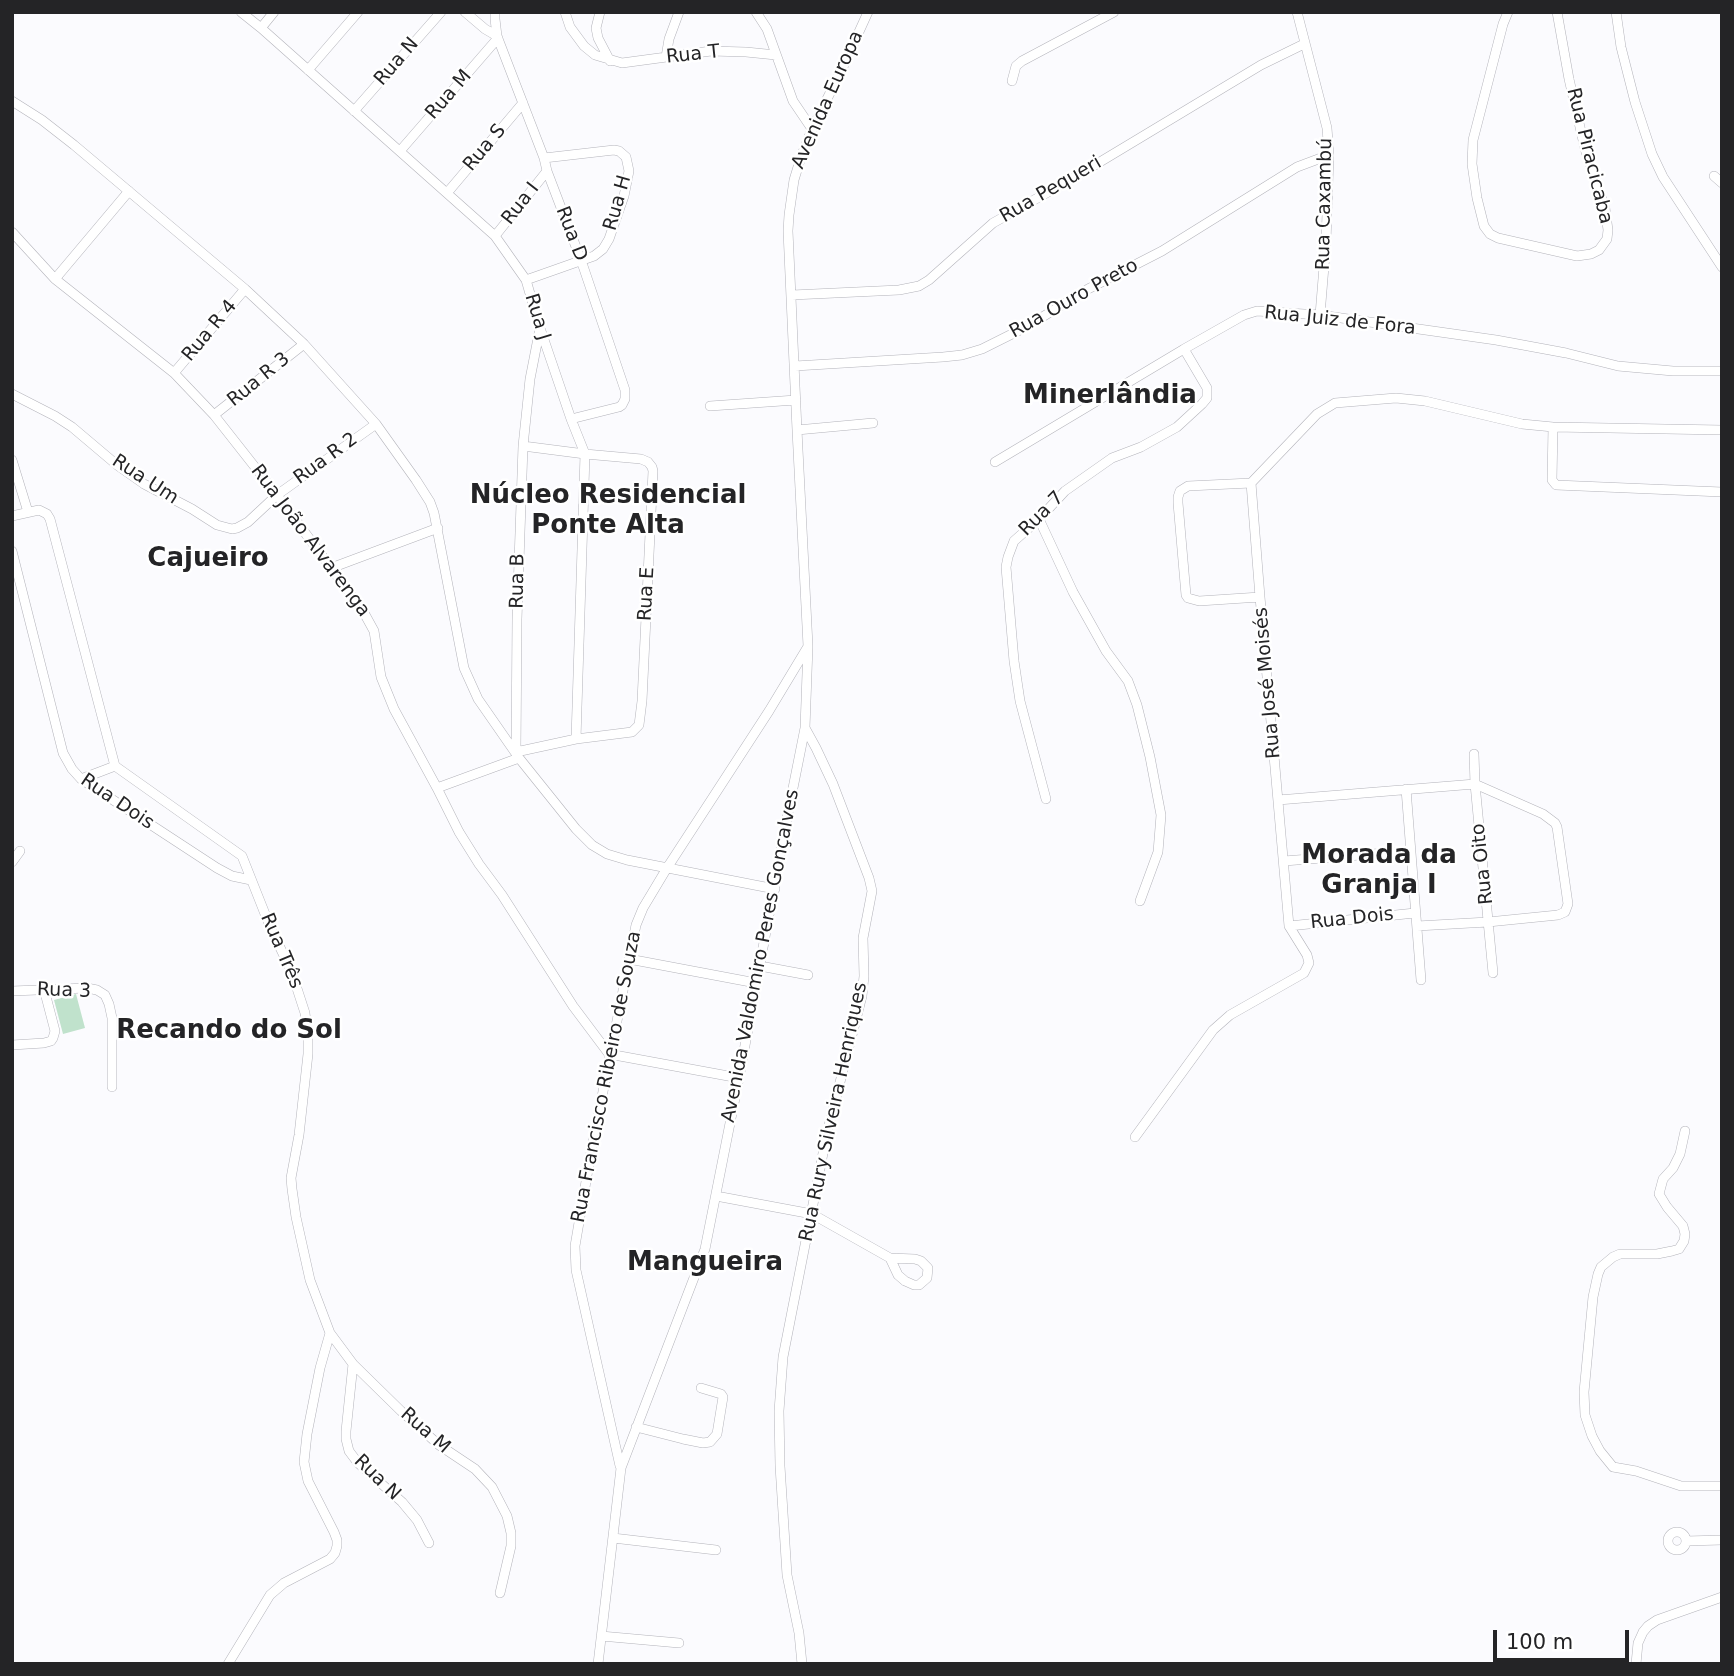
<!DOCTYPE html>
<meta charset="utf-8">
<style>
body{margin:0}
#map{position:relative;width:1734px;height:1676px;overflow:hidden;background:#fbfbfe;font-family:"DejaVu Sans",sans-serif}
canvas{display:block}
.frame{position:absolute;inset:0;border:14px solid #242426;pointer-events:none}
.scale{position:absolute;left:1493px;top:1630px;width:136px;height:32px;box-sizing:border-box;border:4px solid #242426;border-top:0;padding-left:9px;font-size:21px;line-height:24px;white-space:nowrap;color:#242426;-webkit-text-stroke:5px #fff;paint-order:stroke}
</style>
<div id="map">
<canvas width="1734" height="1676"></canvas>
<div class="frame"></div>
<div class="scale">100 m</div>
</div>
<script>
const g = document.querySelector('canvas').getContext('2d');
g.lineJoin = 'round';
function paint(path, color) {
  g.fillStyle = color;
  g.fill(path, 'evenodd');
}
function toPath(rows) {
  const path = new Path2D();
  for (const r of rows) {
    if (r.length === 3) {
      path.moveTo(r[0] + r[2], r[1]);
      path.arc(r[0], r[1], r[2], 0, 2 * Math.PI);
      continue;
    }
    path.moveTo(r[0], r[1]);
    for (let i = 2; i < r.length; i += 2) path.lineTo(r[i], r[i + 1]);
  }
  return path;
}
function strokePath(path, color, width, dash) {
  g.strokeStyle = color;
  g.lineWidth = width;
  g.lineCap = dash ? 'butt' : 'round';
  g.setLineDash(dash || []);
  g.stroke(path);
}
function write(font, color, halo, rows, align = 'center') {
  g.font = font + ' "DejaVu Sans",sans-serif';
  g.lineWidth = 5;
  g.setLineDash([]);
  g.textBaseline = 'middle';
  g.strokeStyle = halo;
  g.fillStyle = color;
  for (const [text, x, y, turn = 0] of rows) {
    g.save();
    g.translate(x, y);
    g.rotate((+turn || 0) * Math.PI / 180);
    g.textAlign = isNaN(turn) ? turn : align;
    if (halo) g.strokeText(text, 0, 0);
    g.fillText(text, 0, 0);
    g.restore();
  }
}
const green = toPath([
 [76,994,85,1028,63,1034,54,1000]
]);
const minor = toPath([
 [241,12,261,28,495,236,526,280,540,328,571,419,585,454,576,739],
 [465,12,485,29,497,36],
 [495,12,495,19,497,36,544,158,547,171,581,260,625,390,625,399,622,405,619,407,571,419],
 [565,12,570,27,584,46,595,55,622,63,711,51,746,52,776,55],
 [600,12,596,28,598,38,610,61],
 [756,12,767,29,793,101,812,129],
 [1297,12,1327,128,1329,155,1326,242,1320,315],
 [1508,12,1503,24,1473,140,1472,164,1477,198,1484,226,1490,234,1498,238,1577,256,1591,254,1599,250,1607,239,1608,230,1605,208,1585,149,1569,79,1557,12],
 [1616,12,1621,47,1635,102,1652,154,1663,177,1722,267],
 [261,28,274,12],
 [666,57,669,39,679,12],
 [308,70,358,12],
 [1012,81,1016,66,1022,61,1114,12],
 [12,101,42,120,74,145,245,289,304,344,376,424,416,480,430,502,434,513,464,668,478,699,519,758,576,829,592,845,607,854,627,860,775,889],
 [354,111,441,12],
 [400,151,498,38],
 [1714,176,1722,183],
 [447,193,523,103],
 [12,232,55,279,174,373,214,415,277,495,363,611,374,631,381,677,394,709,437,788,459,832,479,864,502,895,573,1006,609,1054,739,1078],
 [495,236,547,171],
 [55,279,129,191],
 [526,280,594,256,603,249,609,239,618,213,624,196,629,171,626,157,619,151,614,150,544,158],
 [792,295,899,290,919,286,929,280,993,223,1075,177,1261,65,1304,44],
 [795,366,943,357,962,355,982,349,1026,327,1088,289,1162,251,1297,167,1329,155],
 [174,373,245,289],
 [12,394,55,416,72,427,117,465,144,484,192,509,217,525,232,529,237,528,248,522,277,495,376,424],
 [710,406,796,400],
 [214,415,304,344],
 [1553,427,1552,480,1556,485,1722,492],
 [797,430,873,423],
 [523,446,585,454,641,459,648,462,652,467,653,471,642,701,639,725,632,732,576,739,516,752,517,619,523,446,530,379,540,328],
 [12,460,28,512],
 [995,462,1184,349,1244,315,1257,311,1320,315,1496,340,1566,353,1618,366,1673,371,1722,371],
 [1251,483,1188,486,1180,491,1178,497,1178,503,1186,595,1188,598,1199,601,1260,597],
 [12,516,39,510,47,514,50,519,115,766,242,856,271,929,291,970,305,1013,308,1038,308,1054,299,1135,291,1178,292,1189,296,1217,310,1280,330,1333,320,1368,307,1434,304,1462,308,1481,334,1532,337,1540,337,1546,335,1553,330,1559,284,1583,270,1595,228,1664],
 [1039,519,1073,592,1106,651,1128,681,1137,705,1150,757,1161,815,1158,852,1140,901],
 [12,551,63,753,72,769,81,779,217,868,232,876,251,880],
 [331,568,438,528],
 [1474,754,1475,784,1493,973],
 [81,779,115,766],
 [437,788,519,758],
 [1406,789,1421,980],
 [1046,799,1020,701,1014,661,1006,567,1008,557,1014,541,1039,519,1065,491,1112,458,1141,447,1177,427,1202,404,1207,398,1207,388,1184,349],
 [1278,800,1475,784,1543,814,1555,823,1557,827,1568,904,1565,912,1558,915,1488,922,1417,926],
 [1284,861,1411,851],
 [12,862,20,851],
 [1289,926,1415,913],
 [629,959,756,983],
 [760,966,808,975],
 [12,991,87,988,97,990,105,995,109,1004,112,1018,112,1087],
 [12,1045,44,1043,51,1041,53,1038,55,1031,44,989],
 [1685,1131,1680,1154,1673,1168,1663,1179,1659,1194,1667,1207,1683,1226,1685,1234,1684,1241,1679,1249,1672,1251,1657,1254,1620,1254,1613,1257,1601,1267,1598,1274,1593,1297,1584,1392,1585,1415,1592,1436,1600,1451,1613,1467,1636,1471,1681,1486,1722,1486],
 [1135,1137,1213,1030,1230,1015,1304,973,1309,963,1307,955,1289,926,1260,597,1251,483,1317,414,1335,403,1396,398,1425,401,1522,424,1553,427,1722,430],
 [716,1196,812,1214,890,1258,915,1259,921,1261,928,1268,927,1278,919,1285,914,1285,905,1281,898,1275,890,1258],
 [330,1333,353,1364,401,1411,439,1445,475,1469,492,1487,507,1516,511,1533,511,1546,500,1593],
 [353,1364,346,1431,346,1439,349,1451,358,1463,402,1502,417,1520,429,1543],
 [636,1427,683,1439,703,1443,710,1442,717,1434,723,1397,721,1394,701,1388],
 [620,1466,576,1270,575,1246,591,1152,636,925,643,908,667,868,769,711,807,648],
 [1677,1541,9],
 [613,1538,716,1550],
 [1686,1541,1722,1540],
 [601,1636,679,1643],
 [598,1664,621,1468,705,1249,739,1078,785,828,805,728,808,646,797,430,788,231,789,215,794,180,801,157,812,129,843,67,868,12],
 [802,1664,799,1633,787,1575,780,1466,779,1411,783,1357,827,1133,862,996,864,976,863,938,872,891,869,878,833,784,816,748,805,728],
 [1636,1664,1638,1643,1643,1632,1648,1626,1657,1620,1722,1597]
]);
const streetNames = [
 ["Rua T",693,55,-6],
 ["Rua N",397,62,-49],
 ["Rua M",449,95,-49],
 ["Avenida Europa",828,100,-66],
 ["Rua S",485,148,-50],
 ["Rua Piracicaba",1589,156,76],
 ["Rua Pequeri",1051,190,-30],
 ["Rua H",618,203,-74],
 ["Rua I",521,204,-52],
 ["Rua Caxambú",1325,204,-89],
 ["Rua D",571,234,69],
 ["Rua Ouro Preto",1074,299,-29],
 ["Rua J",537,317,73],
 ["Rua Juiz de Fora",1340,321,6],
 ["Rua R 4",210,331,-50],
 ["Rua R 3",259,380,-39],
 ["Rua R 2",326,459,-36],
 ["Rua Um",145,480,33],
 ["Rua 7",1042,514,-45],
 ["Rua João Alvarenga",310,541,53],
 ["Rua B",518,581,-89],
 ["Rua E",647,594,-87],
 ["Rua José Moisés",1268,683,-95],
 ["Rua Dois",117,802,34],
 ["Rua Oito",1483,864,-96],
 ["Rua Dois",1352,919,-6],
 ["Rua Três",281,951,67],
 ["Avenida Valdomiro Peres Gonçalves",761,956,-79],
 ["Rua 3",64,991,2],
 ["Rua Francisco Ribeiro de Souza",607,1077,-79],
 ["Rua Rury Silveira Henriques",834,1112,-78],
 ["Rua M",425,1431,41],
 ["Rua N",377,1478,44]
];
const districtNames = [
 ["Minerlândia",1110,396],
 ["Núcleo Residencial",608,496],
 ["Ponte Alta",608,526],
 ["Cajueiro",208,559],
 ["Morada da",1379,856],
 ["Granja I",1379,886],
 ["Recando do Sol",229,1031],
 ["Mangueira",705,1263]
];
paint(green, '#c0e2cc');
strokePath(minor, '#b3b3ba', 10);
strokePath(minor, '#fff', 9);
write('19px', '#242426', '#fff', streetNames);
write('bold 26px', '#242426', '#fff', districtNames);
</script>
